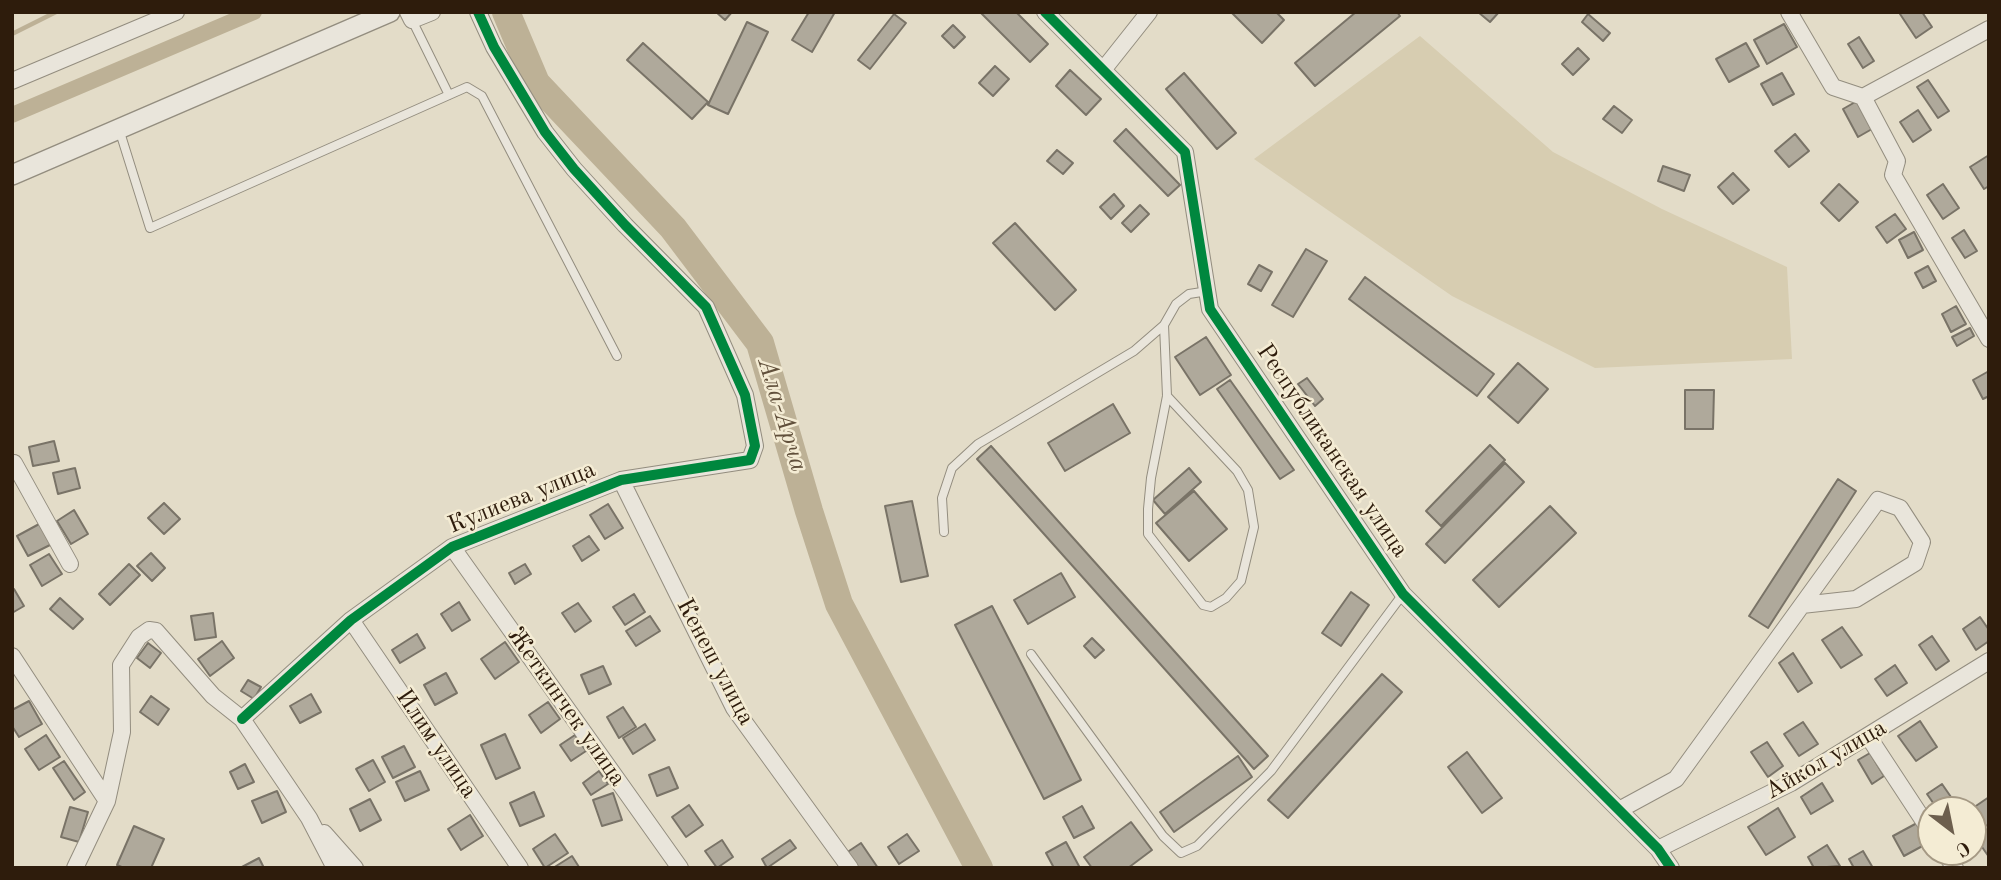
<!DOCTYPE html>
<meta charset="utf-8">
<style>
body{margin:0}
#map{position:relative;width:2001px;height:880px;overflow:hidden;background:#e3dcc8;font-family:"Old Standard TT",serif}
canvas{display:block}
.frame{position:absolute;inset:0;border:14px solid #2e1c0c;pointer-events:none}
.north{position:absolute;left:1917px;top:796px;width:70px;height:70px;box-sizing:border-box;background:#f4ecd4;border:2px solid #a59984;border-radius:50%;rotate:148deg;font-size:19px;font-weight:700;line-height:28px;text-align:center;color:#2e1c0c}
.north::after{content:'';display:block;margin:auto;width:24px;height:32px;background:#6d5f4e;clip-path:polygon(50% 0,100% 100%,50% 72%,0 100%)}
</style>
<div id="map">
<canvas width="2001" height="880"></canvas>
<div class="frame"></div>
<div class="north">С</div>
</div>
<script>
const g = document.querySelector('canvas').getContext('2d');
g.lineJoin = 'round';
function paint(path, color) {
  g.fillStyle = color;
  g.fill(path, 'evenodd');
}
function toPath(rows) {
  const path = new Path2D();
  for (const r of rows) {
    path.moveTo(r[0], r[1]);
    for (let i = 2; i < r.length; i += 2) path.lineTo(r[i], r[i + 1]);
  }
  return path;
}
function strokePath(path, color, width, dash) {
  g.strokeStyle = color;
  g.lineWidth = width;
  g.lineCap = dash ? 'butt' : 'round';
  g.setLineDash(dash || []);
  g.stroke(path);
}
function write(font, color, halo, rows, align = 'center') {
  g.font = font + ' "Old Standard TT",serif';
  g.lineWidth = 5;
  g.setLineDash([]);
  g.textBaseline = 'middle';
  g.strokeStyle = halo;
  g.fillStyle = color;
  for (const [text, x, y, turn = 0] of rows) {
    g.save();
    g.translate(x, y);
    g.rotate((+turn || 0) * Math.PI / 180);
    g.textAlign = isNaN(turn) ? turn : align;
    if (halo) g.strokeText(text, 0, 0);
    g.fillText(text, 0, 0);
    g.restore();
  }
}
const green = toPath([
 [1420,36,1553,152,1662,209,1787,267,1792,359,1595,368,1452,296,1254,159]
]);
const stream = toPath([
 [12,34,56,12]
]);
const canal = toPath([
 [12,115,254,12]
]);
const river = toPath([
 [506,12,536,83,673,228,760,343,809,511,839,604,979,868]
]);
const building = toPath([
 [716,12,732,12,725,20,716,12],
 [809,12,835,12,812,52,792,40,809,12],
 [980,12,1016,12,1048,44,1030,62,980,12],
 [1231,12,1276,12,1284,20,1262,43,1231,12],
 [1356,12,1397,12,1400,16,1315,86,1295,63,1356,12],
 [1478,12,1499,12,1490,22,1478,12],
 [1902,12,1922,12,1932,27,1916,38,1900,14,1902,12],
 [894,14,906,23,870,69,858,60,894,14],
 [1588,14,1610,33,1603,41,1582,22,1588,14],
 [747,22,768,32,728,114,708,105,747,22],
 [1784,24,1797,47,1767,64,1754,40,1784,24],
 [953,25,965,37,954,48,942,36,953,25],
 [1859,37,1874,61,1863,68,1848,44,1859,37],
 [643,43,708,102,692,119,627,60,643,43],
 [1746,43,1759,66,1729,82,1716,59,1746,43],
 [1578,48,1589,59,1573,75,1562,64,1578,48],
 [995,66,1009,79,993,96,979,83,995,66],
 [1070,70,1101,99,1086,115,1056,86,1070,70],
 [1184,73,1236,133,1217,149,1166,89,1184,73],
 [1782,73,1794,94,1773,105,1761,84,1782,73],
 [1928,80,1949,111,1938,118,1917,87,1928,80],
 [1857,101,1872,129,1858,137,1843,109,1857,101],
 [1614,106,1632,120,1622,133,1603,119,1614,106],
 [1918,110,1931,130,1913,142,1900,122,1918,110],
 [1126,129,1180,185,1168,196,1114,141,1126,129],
 [1795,134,1809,151,1789,167,1775,151,1795,134],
 [1057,150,1073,163,1063,174,1047,161,1057,150],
 [1989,155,1989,186,1984,189,1970,167,1989,155],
 [1663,166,1690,175,1684,191,1658,181,1663,166],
 [1733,173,1749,190,1733,204,1718,187,1733,173],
 [1839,184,1858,202,1839,221,1821,203,1839,184],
 [1943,184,1959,208,1943,219,1927,195,1943,184],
 [1114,194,1124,206,1111,219,1100,207,1114,194],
 [1140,205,1149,214,1131,232,1122,223,1140,205],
 [1895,214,1906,229,1887,243,1876,227,1895,214],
 [1015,223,1076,290,1055,310,993,243,1015,223],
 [1964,230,1977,251,1965,258,1952,238,1964,230],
 [1914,232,1923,250,1908,258,1899,240,1914,232],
 [1306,249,1327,261,1293,317,1272,305,1306,249],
 [1259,265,1272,272,1261,291,1248,284,1259,265],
 [1928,266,1936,281,1923,288,1915,273,1928,266],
 [1365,277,1494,374,1477,396,1349,299,1365,277],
 [1956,306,1966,324,1951,332,1942,314,1956,306],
 [1970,328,1974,336,1957,346,1952,337,1970,328],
 [1206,337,1231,375,1200,395,1175,357,1206,337],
 [1518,363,1548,389,1518,423,1488,397,1518,363],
 [1989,371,1989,396,1983,399,1973,380,1989,371],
 [1307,378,1323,399,1315,406,1298,384,1307,378],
 [1230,380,1294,470,1280,479,1217,389,1230,380],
 [1685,390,1714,390,1713,429,1685,429,1685,390],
 [1113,404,1130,433,1065,471,1048,443,1113,404],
 [54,441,59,461,33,466,29,447,54,441],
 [1490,445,1505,460,1441,526,1426,511,1490,445],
 [991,446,1268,756,1254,769,977,459,991,446],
 [1505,463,1524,482,1445,563,1426,544,1505,463],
 [75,468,80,488,58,494,53,473,75,468],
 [1189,468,1201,482,1165,514,1153,500,1189,468],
 [1838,479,1856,491,1768,628,1749,616,1838,479],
 [1194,491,1227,529,1189,561,1156,523,1194,491],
 [912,501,928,576,901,582,885,506,912,501],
 [164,503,180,519,164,534,148,518,164,503],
 [608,504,623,528,605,539,590,515,608,504],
 [1550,506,1576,533,1499,607,1473,580,1550,506],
 [74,510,88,534,71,544,57,521,74,510],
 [41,523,52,544,28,556,17,536,41,523],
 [589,536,599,550,582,561,573,546,589,536],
 [151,553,165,568,152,581,137,566,151,553],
 [49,554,62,574,42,586,30,565,49,554],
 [129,564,140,575,110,605,99,594,129,564],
 [525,564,531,574,515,584,509,573,525,564],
 [1061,573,1075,597,1028,624,1014,600,1061,573],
 [14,589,24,606,12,613,12,590,14,589],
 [1351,592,1369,605,1341,646,1322,633,1351,592],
 [634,594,645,612,625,625,613,607,634,594],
 [60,598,83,619,73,629,50,609,60,598],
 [459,602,470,620,452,631,441,614,459,602],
 [578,603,591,621,575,632,562,613,578,603],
 [992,606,1081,780,1044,799,955,625,992,606],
 [213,613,216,637,195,640,191,616,213,613],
 [650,616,660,631,636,646,626,631,650,616],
 [1980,617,1989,630,1989,641,1976,650,1963,629,1980,617],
 [1842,627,1862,655,1841,668,1822,640,1842,627],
 [417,634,425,648,400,663,392,650,417,634],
 [1932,636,1949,661,1936,670,1919,645,1932,636],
 [1092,638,1104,650,1095,658,1084,646,1092,638],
 [222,641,234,658,210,676,198,659,222,641],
 [505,642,519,662,495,679,481,659,505,642],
 [148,643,161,653,150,668,137,658,148,643],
 [1793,653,1812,683,1798,692,1779,663,1793,653],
 [1895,665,1907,683,1887,696,1875,679,1895,665],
 [603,666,611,684,589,694,581,675,603,666],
 [446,673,457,693,435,705,424,685,446,673],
 [1382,674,1402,692,1288,818,1268,800,1382,674],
 [248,680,261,687,254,699,241,691,248,680],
 [311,694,321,712,300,723,290,706,311,694],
 [151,696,169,709,158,725,140,712,151,696],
 [29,701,42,724,19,737,12,726,12,710,29,701],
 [548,702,560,719,541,733,529,715,548,702],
 [623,707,636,727,619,738,607,717,623,707],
 [1920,721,1937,747,1916,761,1898,736,1920,721],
 [1803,722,1818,744,1799,756,1784,734,1803,722],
 [645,724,655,740,633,754,623,738,645,724],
 [505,734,520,768,496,779,481,745,505,734],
 [46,735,60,757,39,770,25,749,46,735],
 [575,735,586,751,571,761,560,745,575,735],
 [1767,742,1783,766,1768,777,1751,752,1767,742],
 [404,746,415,767,393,778,382,757,404,746],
 [1467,752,1502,798,1482,813,1448,767,1467,752],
 [1870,753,1884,776,1872,784,1858,760,1870,753],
 [1238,756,1252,777,1174,832,1160,812,1238,756],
 [373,760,385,782,369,791,356,769,373,760],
 [64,761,85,792,74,800,53,768,64,761],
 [245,764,254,782,238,789,230,772,245,764],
 [669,767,678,788,657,796,649,775,669,767],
 [420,771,429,790,405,801,396,782,420,771],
 [599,771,608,784,591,795,583,783,599,771],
 [1822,783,1833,801,1811,814,1801,797,1822,783],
 [1942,784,1960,810,1938,810,1927,794,1942,784],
 [277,791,286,812,262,823,252,801,277,791],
 [534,792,544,816,520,826,510,803,534,792],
 [613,793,622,820,602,826,593,800,613,793],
 [1989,797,1989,824,1982,828,1973,815,1973,810,1970,810,1989,797],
 [370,799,381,820,360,831,350,809,370,799],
 [689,805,703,825,686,837,672,817,689,805],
 [1082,806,1094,828,1074,838,1063,817,1082,806],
 [70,807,88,812,79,842,61,837,70,807],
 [1778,808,1795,837,1766,855,1748,827,1778,808],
 [470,815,483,836,461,850,448,829,470,815],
 [1131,822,1152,850,1128,868,1092,868,1084,857,1131,822],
 [1917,823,1928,843,1904,856,1893,836,1917,823],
 [134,826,164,839,151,868,124,868,117,865,134,826],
 [1989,828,1989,857,1975,837,1989,828],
 [555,834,568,853,545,868,533,849,555,834],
 [907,834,919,851,899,864,888,847,907,834],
 [722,840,733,857,717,868,705,851,722,840],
 [790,840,796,848,767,868,762,859,790,840],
 [1066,842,1080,868,1054,868,1046,853,1066,842],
 [861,843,878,868,857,868,846,853,861,843],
 [1827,845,1840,866,1814,868,1808,857,1827,845],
 [1863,851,1873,868,1854,868,1849,859,1863,851],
 [572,856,579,867,553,868,572,856],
 [259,858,264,868,240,868,259,858]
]);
const service = toPath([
 [412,20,449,95],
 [119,129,150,228,467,87,482,96,617,356],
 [1167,396,1237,471,1248,490,1254,527,1241,581,1226,598,1211,607,1203,605,1148,534,1148,509,1151,478,1167,396,1164,325,1176,304,1189,294,1208,291],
 [944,532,942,498,952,468,978,444,1134,351,1164,325],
 [1031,654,1163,836,1181,853,1197,846,1271,771,1403,594]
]);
const minor = toPath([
 [408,12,412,20,432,12],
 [1045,12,1185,152,1210,309,1403,594,1658,849,1671,868],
 [1789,12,1833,87,1863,97,1897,161,1893,175,1989,339],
 [1103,70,1149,12],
 [12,81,176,12],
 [1863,97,1989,29],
 [14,463,70,564],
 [621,480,734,708,850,868],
 [452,547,680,868],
 [351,620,520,868],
 [12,656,107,801],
 [242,719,351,620,452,547,621,480,750,460,755,446,745,395,706,307,625,225,574,169,545,132,494,47,478,12],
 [1868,736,1931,832],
 [1619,810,1676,779,1878,500,1900,508,1922,542,1915,563,1856,599,1802,605],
 [324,833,355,868],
 [1658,849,1791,783,1989,661],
 [1944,852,1955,868],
 [75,868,107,801,122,732,121,665,139,637,149,630,156,631,213,696,242,719,309,818,335,868]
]);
const tertiary = toPath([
 [12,175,390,12]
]);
const cycleway = toPath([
 [1045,12,1185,152,1210,309,1403,594,1658,849,1671,868],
 [242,719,351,620,452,547,621,480,750,460,755,446,745,395,706,307,625,225,574,169,545,132,494,47,478,12]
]);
const streetNames = [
 ["Республиканская улица",1332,451,56],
 ["Кулиева улица",522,498,-22],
 ["Кенеш улица",715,662,62],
 ["Жеткинчек улица",566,707,55],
 ["Илим улица",436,744,56],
 ["Айкол улица",1826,760,-30]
];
const waterNames = [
 ["Ала-Арча",782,415,73]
];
paint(green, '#d7cdb1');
strokePath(stream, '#bdb196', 4.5);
strokePath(canal, '#bdb196', 16);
strokePath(river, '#bdb196', 28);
paint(building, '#afa99b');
strokePath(building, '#797367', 2);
strokePath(service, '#938d7f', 10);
strokePath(minor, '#938d7f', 18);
strokePath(tertiary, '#938d7f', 22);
strokePath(service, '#e9e5db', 8);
strokePath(minor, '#e9e5db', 16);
strokePath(tertiary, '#e9e5db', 19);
strokePath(cycleway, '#00873e', 10);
write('24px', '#2e1c0c', '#f4ecd4', streetNames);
write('italic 26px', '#61503b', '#f4ecd4', waterNames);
</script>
